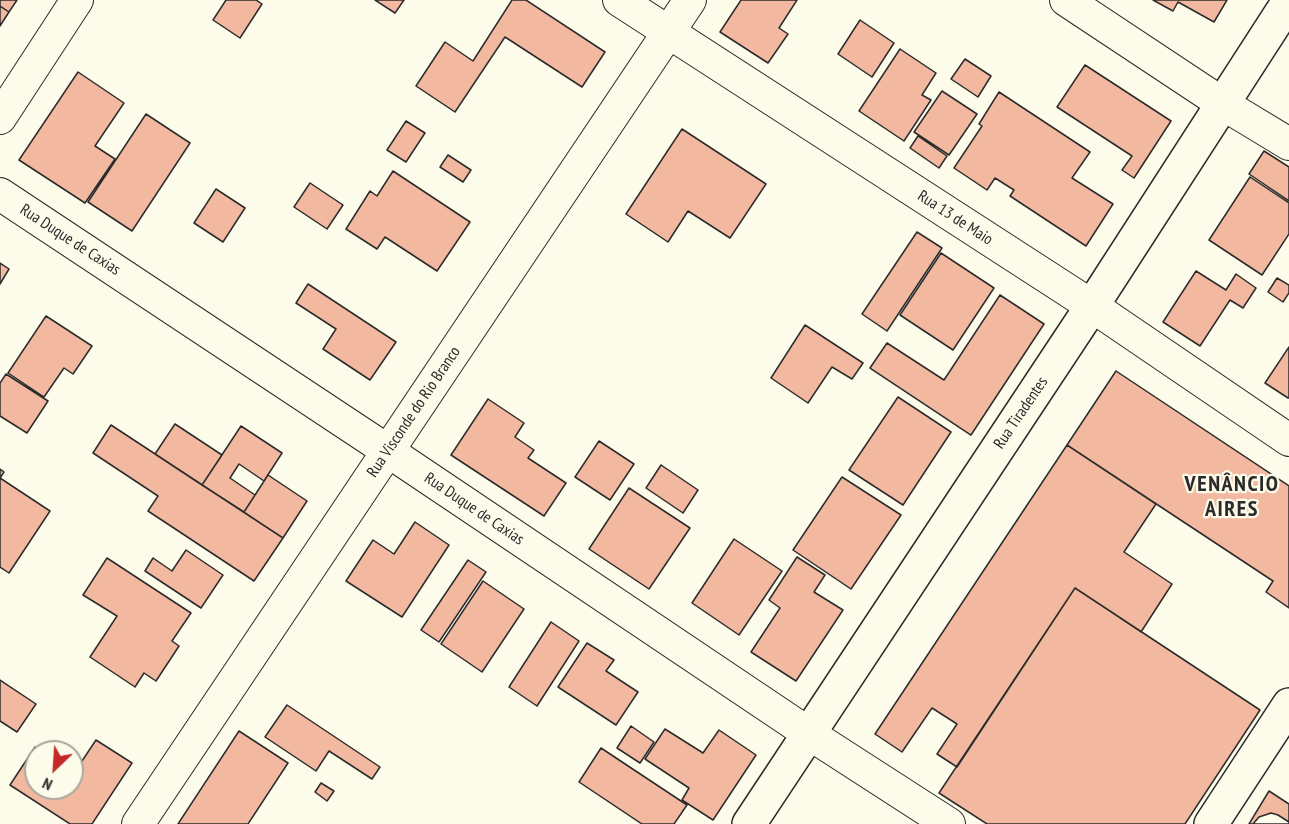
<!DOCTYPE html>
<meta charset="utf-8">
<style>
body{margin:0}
#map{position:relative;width:1289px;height:824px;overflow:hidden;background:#fdfbea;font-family:"PT Sans Narrow",sans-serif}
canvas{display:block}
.north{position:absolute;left:24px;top:740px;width:60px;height:60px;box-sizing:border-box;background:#fdfbea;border:2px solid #a9a89e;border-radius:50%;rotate:205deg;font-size:16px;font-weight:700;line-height:24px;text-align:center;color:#2b2b2b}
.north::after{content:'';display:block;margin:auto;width:21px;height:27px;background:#c62828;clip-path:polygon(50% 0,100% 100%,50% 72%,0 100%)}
</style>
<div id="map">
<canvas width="1289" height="824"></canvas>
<div class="north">N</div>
</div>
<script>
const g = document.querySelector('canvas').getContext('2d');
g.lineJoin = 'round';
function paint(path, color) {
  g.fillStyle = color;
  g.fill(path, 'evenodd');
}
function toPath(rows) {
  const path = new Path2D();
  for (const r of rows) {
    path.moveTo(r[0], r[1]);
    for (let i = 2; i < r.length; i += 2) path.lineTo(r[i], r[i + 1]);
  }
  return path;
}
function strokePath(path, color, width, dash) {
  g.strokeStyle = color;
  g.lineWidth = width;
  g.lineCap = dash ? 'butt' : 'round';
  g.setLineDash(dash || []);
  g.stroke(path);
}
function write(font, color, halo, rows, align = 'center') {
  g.font = font + ' "PT Sans Narrow",sans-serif';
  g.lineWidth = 4.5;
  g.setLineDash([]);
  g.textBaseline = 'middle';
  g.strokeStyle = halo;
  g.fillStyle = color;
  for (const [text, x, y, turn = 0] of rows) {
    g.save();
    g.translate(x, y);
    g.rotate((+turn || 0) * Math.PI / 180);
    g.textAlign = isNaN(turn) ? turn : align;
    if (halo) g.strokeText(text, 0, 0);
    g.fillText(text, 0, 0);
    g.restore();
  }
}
const building = toPath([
 [0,0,17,0,9,12,0,6,0,0],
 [226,0,256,0,262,4,240,38,213,20,226,0],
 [375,0,404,0,395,13,375,0],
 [512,0,526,0,605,52,582,87,505,37,455,112,416,86,445,42,473,61,512,0],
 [741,0,797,0,779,28,788,34,768,63,720,32,741,0],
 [1153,0,1227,0,1214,22,1178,2,1173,11,1153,0],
 [0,6,9,12,0,26,0,6],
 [860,20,894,43,872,77,838,54,860,20],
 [900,49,936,73,922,95,931,100,904,141,859,111,900,49],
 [965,59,991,76,978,97,951,79,965,59],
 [1085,65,1171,121,1134,178,1122,170,1132,156,1057,107,1085,65],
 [78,72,124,103,95,146,115,159,85,203,19,160,78,72],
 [942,91,977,114,949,155,914,132,942,91],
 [999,92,1090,152,1072,178,1113,204,1086,246,1010,196,1014,190,995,178,987,190,954,168,982,126,979,124,999,92],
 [146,114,190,143,132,231,88,202,146,114],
 [406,121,425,133,406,162,387,150,406,121],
 [682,129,766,184,730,238,688,211,668,242,626,214,682,129],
 [918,136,947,156,939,168,910,148,918,136],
 [1264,151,1289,167,1289,201,1249,174,1264,151],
 [448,155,471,170,463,182,440,167,448,155],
 [393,171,470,222,437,271,385,237,377,249,346,229,370,191,377,196,393,171],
 [1250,177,1289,203,1289,234,1262,275,1209,240,1250,177],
 [310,183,343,205,327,229,294,207,310,183],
 [216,189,245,208,223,242,194,223,216,189],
 [917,232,942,248,887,331,862,314,917,232],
 [941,253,994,288,953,350,900,315,941,253],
 [0,263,9,269,0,284,0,263],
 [1196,271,1226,290,1236,274,1256,288,1243,308,1230,300,1200,346,1163,322,1196,271],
 [1277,278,1289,285,1289,293,1283,302,1268,292,1277,278],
 [308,284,396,342,370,380,323,349,336,329,296,303,308,284],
 [1000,295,1044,324,971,435,870,368,887,343,944,380,1000,295],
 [46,316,92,346,73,374,64,368,44,397,8,373,46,316],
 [805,325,863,363,852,379,832,367,808,403,771,378,805,325],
 [1289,347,1289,398,1288,398,1265,383,1289,347],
 [1116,371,1289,486,1289,608,1266,592,1273,581,1067,445,1116,371],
 [6,374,48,401,27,433,0,416,0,383,6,374],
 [898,397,951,432,903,505,849,470,898,397],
 [488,399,524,423,515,437,534,450,528,458,566,483,544,516,451,455,488,399],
 [175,424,222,455,202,485,155,454,175,424],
 [111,425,283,538,254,581,148,511,158,496,93,453,111,425],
 [241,426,282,453,264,481,239,464,230,478,255,495,244,512,202,485,241,426],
 [599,441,634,464,610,500,575,477,599,441],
 [1067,445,1156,504,1124,552,1172,584,1141,632,1075,588,957,767,937,754,957,724,932,708,902,752,875,734,1067,445],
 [661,465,698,490,683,513,646,488,661,465],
 [0,469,4,472,0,478,50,511,9,573,0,567,0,469],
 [268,475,307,501,283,538,244,512,268,475],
 [842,477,901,515,851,589,793,550,842,477],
 [629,488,690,528,649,589,589,549,629,488],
 [415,522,449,545,402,617,346,581,373,540,394,554,415,522],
 [734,539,782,571,739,635,692,603,734,539],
 [186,550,223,575,201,608,145,571,153,558,172,571,186,550],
 [797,557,825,575,814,592,843,610,796,681,751,652,780,608,769,600,797,557],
 [107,558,191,613,172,641,179,646,156,681,144,673,135,687,90,657,117,616,83,595,107,558],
 [468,560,486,572,439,642,421,630,468,560],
 [483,581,524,609,482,672,441,644,483,581],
 [1075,588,1260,710,1185,824,987,824,939,793,1075,588],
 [551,622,579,641,537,706,509,687,551,622],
 [587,643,614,660,606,671,638,692,616,725,558,687,587,643],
 [0,680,36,704,17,732,0,721,0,680],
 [287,705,380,767,372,779,329,751,316,771,265,737,287,705],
 [631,726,654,742,640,763,617,748,631,726],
 [665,729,703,753,719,730,756,755,713,820,682,800,689,788,645,759,665,729],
 [239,731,288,763,248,824,178,824,239,731],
 [96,740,132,763,92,824,70,824,10,785,35,747,42,752,36,752,36,788,72,788,72,771,74,773,96,740],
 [601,748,687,805,674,824,642,824,579,782,601,748],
 [321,783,334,791,327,801,315,792,321,783],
 [1269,791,1289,804,1289,824,1249,824,1269,791],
 [1271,813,1278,815,1289,822,1289,824,1253,824,1259,817,1271,813]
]);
const minor = toPath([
 [619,0,1092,306,1289,440],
 [1066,0,1223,104,1289,144],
 [0,118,77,0],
 [0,194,388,451,808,733,949,824],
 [138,824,690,0]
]);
const major = toPath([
 [749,824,1092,306,1289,1],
 [1211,824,1289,705]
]);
const streetNames = [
 ["Rua 13 de Maio",955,218,33],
 ["Rua Duque de Caxias",70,240,33],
 ["Rua Visconde do Rio Branco",414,412,-56],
 ["Rua Tiradentes",1021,413,-56],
 ["Rua Duque de Caxias",474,509,34]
];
const districtNames = [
 ["VENÂNCIO",1232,485],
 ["AIRES",1232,510]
];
paint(building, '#f2b8a0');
strokePath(building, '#2b2b2b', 1.5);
strokePath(minor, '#2b2b2b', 34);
strokePath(major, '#2b2b2b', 36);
strokePath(minor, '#fdfbea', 32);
strokePath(major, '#fdfbea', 33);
write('16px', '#2b2b2b', '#fdfbea', streetNames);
g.letterSpacing = '1.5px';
write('bold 22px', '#2b2b2b', '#fdfbea', districtNames);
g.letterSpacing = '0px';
</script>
